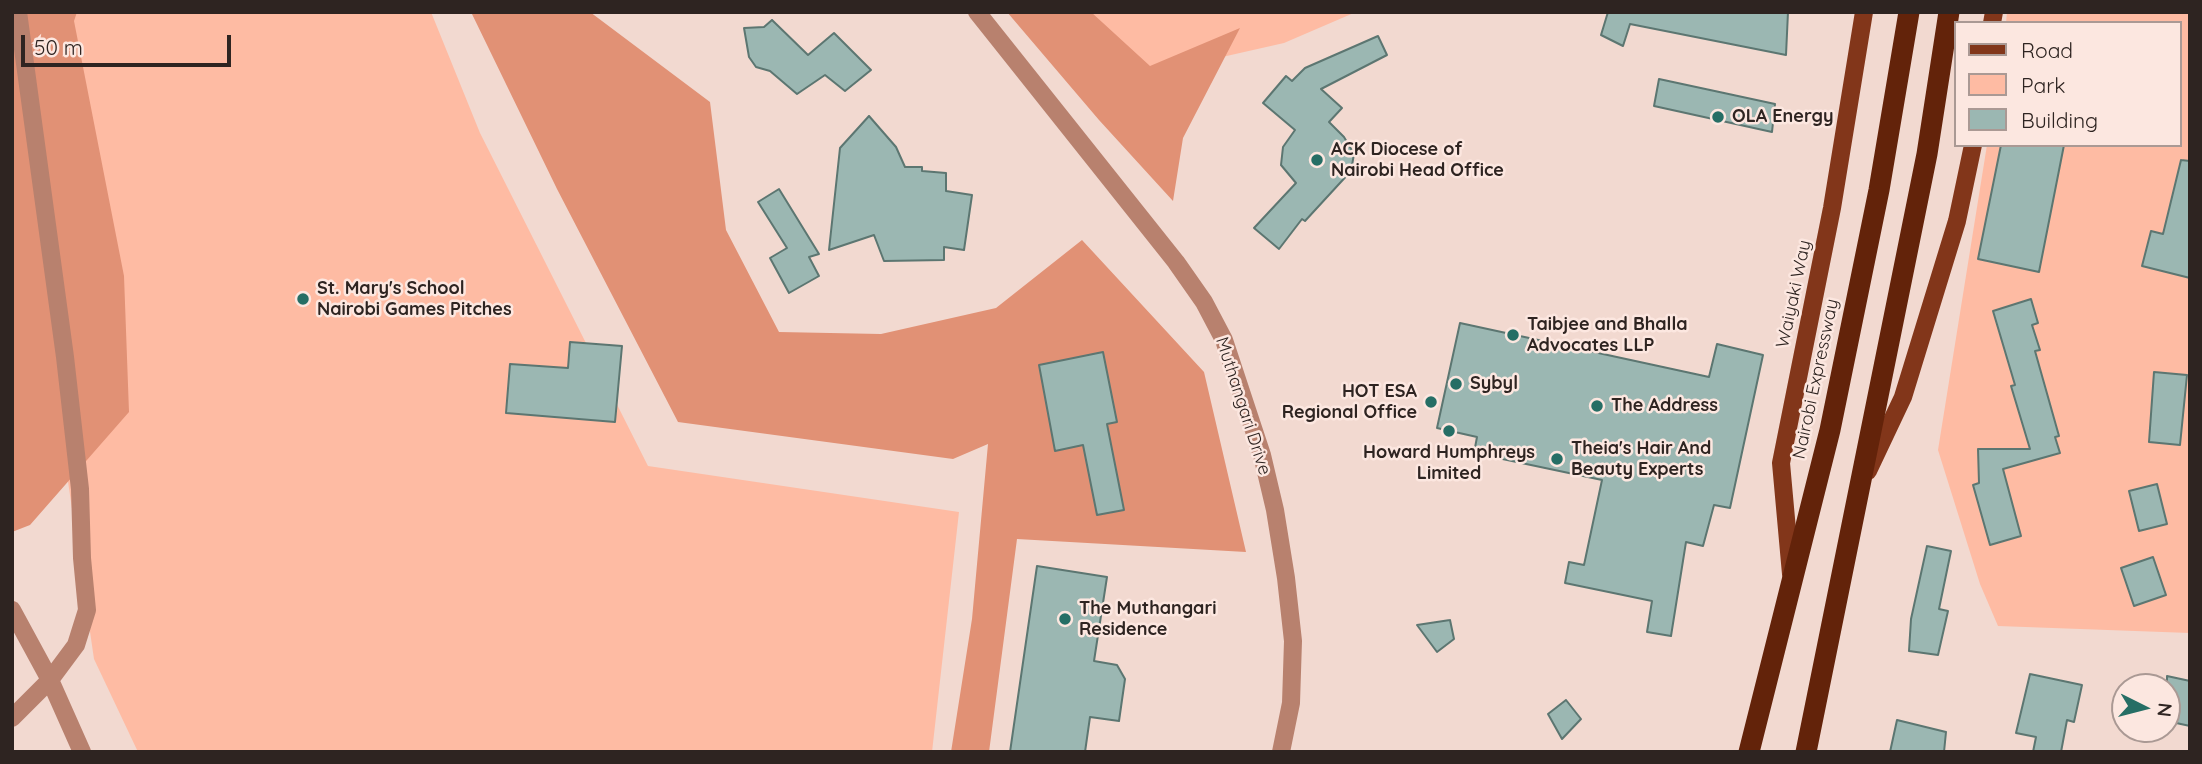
<!DOCTYPE html>
<style>
body{margin:0}
#map{position:relative;width:2202px;height:764px;overflow:hidden;background:#f2d9d0;font-family:Quicksand,sans-serif}
canvas{display:block}
.frame{position:absolute;inset:0;border:14px solid #2e2421;pointer-events:none}
.legend{position:absolute;left:1954px;top:21px;width:228px;height:126px;box-sizing:border-box;background:#fce7e0;border:2px solid #aa9994;margin:0;padding:9px 12px;list-style:none;font-size:21px;color:#2e2421}
.legend li{display:flex;align-items:center;gap:14px;height:35px}
.legend b{width:35px;border:2px solid #aa9994}
.north{position:absolute;left:2111px;top:673px;width:70px;height:70px;box-sizing:border-box;background:#fce7e0;border:2px solid #aa9994;border-radius:50%;rotate:96deg;font-size:19px;font-weight:700;line-height:28px;text-align:center;color:#2e2421}
.north::after{content:'';display:block;margin:auto;width:24px;height:32px;background:#266e65;clip-path:polygon(50% 0,100% 100%,50% 72%,0 100%)}
.scale{position:absolute;left:21px;top:35px;width:210px;height:32px;box-sizing:border-box;border:4px solid #2e2421;border-top:0;padding-left:9px;font-size:21px;line-height:24px;white-space:nowrap;color:#2e2421;-webkit-text-stroke:5px #fce7e0;paint-order:stroke}
</style>
<div id="map">
<canvas width="2202" height="764"></canvas>
<div class="frame"></div>
<ul class="legend">
<li><b style="height:9px;background:#82361a"></b>Road</li>
<li><b style="height:19px;background:#febba3"></b>Park</li>
<li><b style="height:19px;background:#9bb7b2"></b>Building</li>
</ul>
<div class="north">N</div>
<div class="scale">50 m</div>
</div>
<script>
const g = document.querySelector('canvas').getContext('2d');
g.lineJoin = 'round';
function paint(path, color) {
  g.fillStyle = color;
  g.fill(path, 'evenodd');
}
function toPath(rows) {
  const path = new Path2D();
  for (const r of rows) {
    path.moveTo(r[0], r[1]);
    for (let i = 2; i < r.length; i += 2) path.lineTo(r[i], r[i + 1]);
  }
  return path;
}
function strokePath(path, color, width, dash) {
  g.strokeStyle = color;
  g.lineWidth = width;
  g.lineCap = dash ? 'butt' : 'round';
  g.setLineDash(dash || []);
  g.stroke(path);
}
function write(font, color, halo, rows, align = 'center') {
  g.font = font + ' Quicksand,sans-serif';
  g.lineWidth = 5;
  g.setLineDash([]);
  g.textBaseline = 'middle';
  g.strokeStyle = halo;
  g.fillStyle = color;
  for (const [text, x, y, turn = 0] of rows) {
    g.save();
    g.translate(x, y);
    g.rotate((+turn || 0) * Math.PI / 180);
    g.textAlign = isNaN(turn) ? turn : align;
    if (halo) g.strokeText(text, 0, 0);
    g.fillText(text, 0, 0);
    g.restore();
  }
}
const green = toPath([
 [12,12,431,12,480,133,648,466,959,512,932,752,138,752,94,659,12,99],
 [1033,12,1356,12,1284,43,1094,86],
 [2007,12,2190,12,2190,633,1998,626,1980,584,1938,450,1987,145,2179,145,2179,23,2006,23]
]);
const forest = toPath([
 [12,12,77,12,74,21,124,276,129,412,30,525,12,532],
 [471,12,590,12,710,102,726,230,779,332,881,334,996,308,1082,240,1204,372,1246,552,1017,539,989,752,951,752,972,619,988,444,953,459,678,422,557,189],
 [1007,12,1091,12,1150,66,1240,28,1183,138,1173,201,1099,120]
]);
const building = toPath([
 [1608,12,1788,12,1786,55,1630,24,1623,46,1601,35,1608,12],
 [772,20,808,55,834,33,871,70,845,91,825,75,797,94,770,71,756,67,749,57,744,28,764,27,772,20],
 [1378,36,1387,55,1321,89,1342,108,1329,122,1344,137,1354,154,1351,171,1305,221,1302,219,1279,249,1254,228,1296,183,1281,165,1283,147,1295,130,1263,103,1286,76,1292,81,1305,68,1378,36],
 [1659,79,1775,104,1772,132,1654,106,1659,79],
 [869,116,896,147,905,167,922,167,922,171,946,173,946,191,972,195,964,250,944,247,944,260,884,261,874,235,829,250,840,148,869,116],
 [2001,145,2064,145,2039,272,1978,259,2001,145],
 [2181,160,2190,161,2190,278,2142,266,2151,231,2163,234,2181,160],
 [779,189,819,254,809,257,819,276,789,293,770,258,787,248,758,202,779,189],
 [2031,299,2038,323,2032,325,2040,350,2035,351,2059,436,2055,437,2060,453,2003,469,2021,536,1990,545,1973,485,1979,483,1978,449,2030,449,2011,386,2015,385,1993,311,2031,299],
 [1460,323,1709,377,1717,344,1763,355,1730,508,1714,505,1703,546,1686,542,1671,636,1647,632,1652,601,1565,583,1569,562,1584,565,1602,480,1474,453,1477,437,1437,428,1460,323],
 [570,342,622,346,615,422,506,413,510,364,568,368,570,342],
 [1103,352,1117,422,1107,424,1124,510,1097,515,1083,445,1055,451,1039,365,1103,352],
 [2154,372,2187,375,2180,445,2149,442,2154,372],
 [2157,484,2167,524,2139,531,2129,491,2157,484],
 [1927,546,1951,551,1939,609,1948,611,1938,655,1909,651,1911,619,1927,546],
 [2153,557,2166,595,2134,606,2121,568,2153,557],
 [1037,566,1107,577,1094,661,1117,665,1125,679,1119,721,1090,717,1085,752,1010,752,1037,566],
 [1450,620,1454,639,1437,652,1417,625,1450,620],
 [2030,674,2082,685,2074,722,2067,720,2061,752,2033,752,2036,737,2016,733,2030,674],
 [2167,676,2190,681,2190,726,2167,721,2167,676],
 [1566,700,1581,719,1562,739,1548,714,1566,700],
 [1897,720,1946,732,1944,752,1890,752,1897,720]
]);
const street = toPath([
 [977,12,1176,262,1204,302,1224,340,1262,455,1275,510,1286,578,1293,641,1291,703,1281,752],
 [12,610,50,680,82,752],
 [12,718,50,680,76,645,87,610,82,558,80,489,65,357,18,12]
]);
const primary = toPath([
 [1992,23,1994,12],
 [1868,471,1903,397,1957,221,1973,145],
 [1791,574,1781,463,1832,208,1864,12]
]);
const highway = toPath([
 [1749,752,1830,430,1879,190,1909,12],
 [1806,752,1927,154,1949,12]
]);
const markers = [
 [1718,117,7,"#266e65"],
 [1317,160,7,"#266e65"],
 [303,299,7,"#266e65"],
 [1513,335,7,"#266e65"],
 [1456,384,7,"#266e65"],
 [1431,402,7,"#266e65"],
 [1597,406,7,"#266e65"],
 [1449,431,7,"#266e65"],
 [1557,459,7,"#266e65"],
 [1065,619,7,"#266e65"]
];
const poiNames = [
 ["OLA Energy",1732,117],
 ["ACK Diocese of",1331,150],
 ["Nairobi Head Office",1331,171],
 ["St. Mary's School",317,289],
 ["Nairobi Games Pitches",317,310],
 ["Taibjee and Bhalla",1527,325],
 ["Advocates LLP",1527,346],
 ["Sybyl",1470,384],
 ["HOT ESA",1417,392,"right"],
 ["Regional Office",1417,413,"right"],
 ["The Address",1611,406],
 ["Theia's Hair And",1571,449],
 ["Beauty Experts",1571,470],
 ["Howard Humphreys",1449,453,"center"],
 ["Limited",1449,474,"center"],
 ["The Muthangari",1079,609],
 ["Residence",1079,630]
];
const streetNames = [
 ["Waiyaki Way",1794,294,-78],
 ["Nairobi Expressway",1816,379,-78],
 ["Muthangari Drive",1243,406,72]
];
paint(green, '#febba3');
paint(forest, '#e19175');
paint(building, '#9bb7b2');
strokePath(building, '#5c7671', 2);
strokePath(street, '#b8816e', 18);
strokePath(primary, '#82361a', 18);
strokePath(highway, '#63230a', 21);
for (const [x, y, r, color] of markers) {
  const dot = new Path2D();
  dot.arc(x, y, r, 0, 2 * Math.PI);
  g.fillStyle = color;
  g.fill(dot);
  strokePath(dot, '#fce7e0', 2.5);
}
write('bold 18px', '#2e2421', '#fce7e0', poiNames, 'left');
write('18px', '#2e2421', '#fce7e0', streetNames);
</script>
